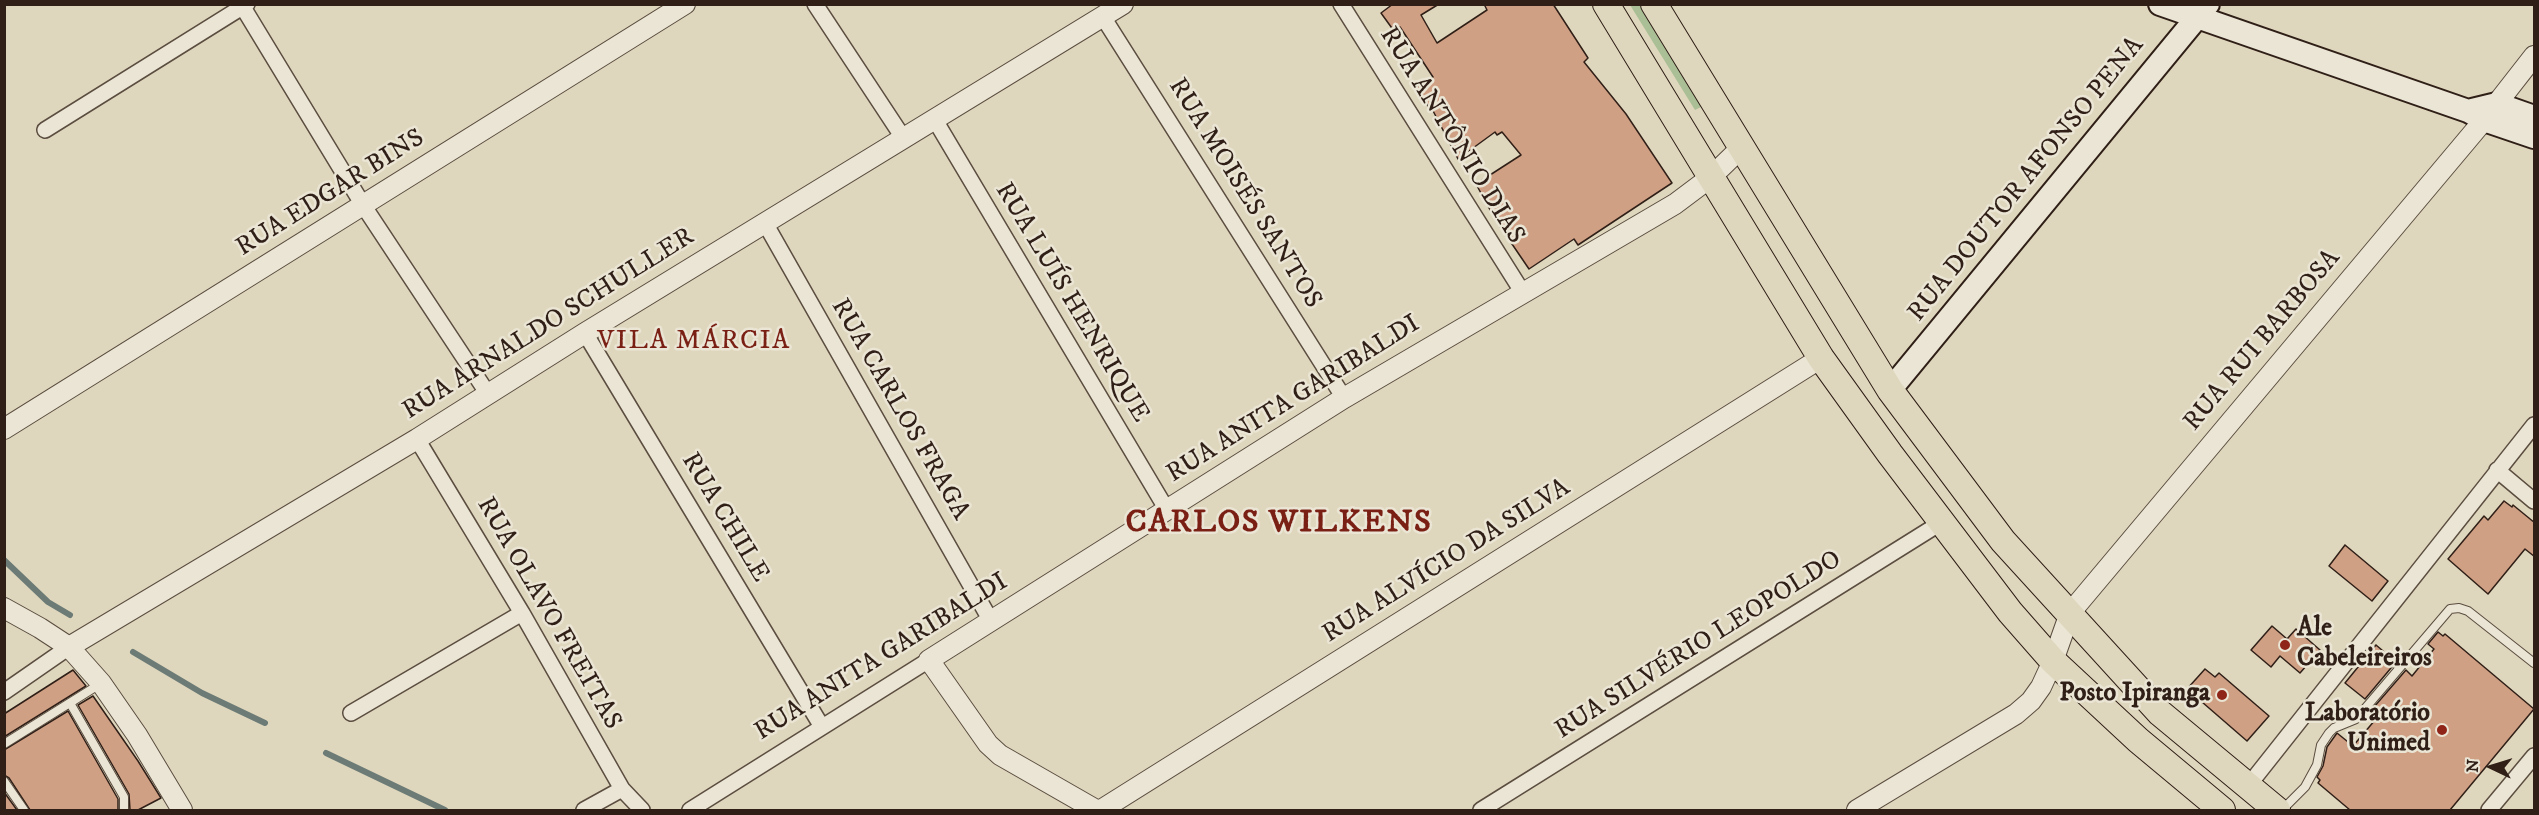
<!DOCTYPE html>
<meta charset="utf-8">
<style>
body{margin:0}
#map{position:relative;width:2539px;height:815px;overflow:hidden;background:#dfd7bd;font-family:"IM FELL DW Pica",serif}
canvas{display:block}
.frame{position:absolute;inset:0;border:6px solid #2f1f17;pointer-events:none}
.north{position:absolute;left:2461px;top:737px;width:60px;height:60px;-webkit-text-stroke:4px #eae5d4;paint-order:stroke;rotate:274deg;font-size:16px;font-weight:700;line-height:24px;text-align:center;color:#2f1f17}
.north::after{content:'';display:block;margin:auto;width:21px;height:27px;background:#2f1f17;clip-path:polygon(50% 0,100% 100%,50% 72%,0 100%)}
</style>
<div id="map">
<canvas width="2539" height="815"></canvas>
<div class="frame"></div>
<div class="north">N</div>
</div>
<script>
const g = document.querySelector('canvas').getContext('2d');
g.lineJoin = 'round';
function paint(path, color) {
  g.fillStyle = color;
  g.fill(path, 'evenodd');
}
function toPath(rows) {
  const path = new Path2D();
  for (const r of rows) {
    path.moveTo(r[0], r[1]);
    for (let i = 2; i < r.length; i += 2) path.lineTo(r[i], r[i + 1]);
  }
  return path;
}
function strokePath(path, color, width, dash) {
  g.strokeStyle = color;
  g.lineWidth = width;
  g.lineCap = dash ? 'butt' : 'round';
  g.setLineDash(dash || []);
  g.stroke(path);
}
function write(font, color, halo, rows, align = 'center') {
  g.font = font + ' "IM FELL DW Pica",serif';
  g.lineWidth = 5;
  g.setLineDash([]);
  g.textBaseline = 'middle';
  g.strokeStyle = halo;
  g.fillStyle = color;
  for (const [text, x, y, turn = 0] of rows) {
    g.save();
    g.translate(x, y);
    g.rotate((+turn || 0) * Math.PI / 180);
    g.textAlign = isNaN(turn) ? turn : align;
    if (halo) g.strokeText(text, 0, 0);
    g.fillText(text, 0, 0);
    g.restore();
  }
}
const green = toPath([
 [1630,5,1643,5,1705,105,1695,110]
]);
const stream = toPath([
 [4,560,48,602,70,615],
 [133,652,202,693,265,723],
 [326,753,445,810]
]);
const building = toPath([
 [1393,4,1439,4,1421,15,1437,43,1487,10,1484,4,1553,4,1588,58,1584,62,1626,114,1672,183,1578,245,1574,239,1529,269,1495,219,1476,184,1521,155,1502,132,1497,135,1495,132,1458,159,1430,105,1428,106,1416,87,1433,77,1400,27,1394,31,1381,13,1393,4],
 [2504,501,2512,507,2513,505,2535,523,2535,557,2525,549,2488,594,2448,559,2484,516,2488,520,2504,501],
 [2345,545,2388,581,2372,601,2329,566,2345,545],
 [2272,626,2287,639,2296,629,2320,650,2300,673,2280,656,2271,667,2251,650,2272,626],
 [2438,632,2443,636,2445,634,2534,709,2450,810,2350,810,2318,783,2320,780,2317,777,2323,766,2327,747,2337,733,2353,746,2381,713,2374,707,2406,670,2412,676,2434,649,2428,644,2438,632],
 [2376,645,2396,662,2365,699,2345,683,2376,645],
 [2205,669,2215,677,2219,673,2269,716,2247,741,2187,689,2205,669],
 [73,670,86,686,4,737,4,714,73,670],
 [93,696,138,761,161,798,138,810,130,810,129,794,78,705,93,696],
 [68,711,118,799,118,810,30,810,9,778,4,775,4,750,68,711],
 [4,792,17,810,4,810,4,792]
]);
const service = toPath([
 [70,703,124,797,124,810],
 [4,744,100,684],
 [4,781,24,810],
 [2282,810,2305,787,2317,765,2321,745,2329,733,2334,728,2356,719,2450,609,2459,608,2468,611,2534,663]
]);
const minor = toPath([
 [241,4,363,205,488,394],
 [815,4,904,139],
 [1341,4,1523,293],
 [1103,17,1344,398],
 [935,120,1167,510],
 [45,130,247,4],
 [765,223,991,621],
 [585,333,822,727],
 [417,439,522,613,622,789,642,810],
 [2497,470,2534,501],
 [4,692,69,647],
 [351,713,522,613],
 [2248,786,2534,425],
 [584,810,622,789],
 [690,810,929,660],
 [1481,810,1942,522],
 [2489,810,2534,756]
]);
const tertiary = toPath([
 [4,429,685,4],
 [4,608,40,628,69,647,101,683,137,735,182,810],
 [69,647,417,439,585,333,1123,4],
 [1096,810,1000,755,988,744,929,660,1344,398,1675,204,1711,177,1741,148],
 [1101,810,1821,358],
 [1857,810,2016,714,2031,701,2041,687,2053,661,2070,613,2484,120,2534,56]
]);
const secondary = toPath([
 [2160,4,2468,111,2484,120,2534,137],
 [2468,111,2497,104,2534,117],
 [1890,390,2208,4]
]);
const primary = toPath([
 [1606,4,1821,358,1890,454,2010,612,2053,661,2138,740,2222,810],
 [1654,4,1890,390,2003,541,2160,713,2277,810]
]);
const markers = [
 [2285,645,6,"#8f2418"],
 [2222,695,6,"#8f2418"],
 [2442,730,6,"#8f2418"]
];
const streetNames = [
 ["RUA ANTÔNIO DIAS",1451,136,58],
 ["RUA DOUTOR AFONSO PENA",2027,180,-51],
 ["RUA EDGAR BINS",331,194,-32],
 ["RUA MOISÉS SANTOS",1244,194,58],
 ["RUA LUÍS HENRIQUE",1071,303,59],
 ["RUA ARNALDO SCHULLER",549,325,-32],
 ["RUA RUI BARBOSA",2263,341,-50],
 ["RUA ANITA GARIBALDI",1294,400,-32],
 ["RUA CARLOS FRAGA",899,410,60],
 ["RUA CHILE",724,518,59],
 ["RUA ALVÍCIO DA SILVA",1447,562,-32],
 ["RUA OLAVO FREITAS",548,614,60],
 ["RUA SILVÉRIO LEOPOLDO",1699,646,-32],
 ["RUA ANITA GARIBALDI",882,658,-32]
];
const poiNames = [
 ["Ale",2297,630,"left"],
 ["Cabeleireiros",2297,660,"left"],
 ["Posto Ipiranga",2210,695],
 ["Laboratório",2430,715],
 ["Unimed",2430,745]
];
const neighbourhoodNames = [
 ["VILA MÁRCIA",694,342]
];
const districtNames = [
 ["CARLOS WILKENS",1279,524]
];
paint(green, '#abbf96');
strokePath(stream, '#6c7b76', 6);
paint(building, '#d0a085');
strokePath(building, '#2f1f17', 1.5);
strokePath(service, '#5b4d40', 10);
strokePath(minor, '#5b4d40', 18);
strokePath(tertiary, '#5b4d40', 22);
strokePath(secondary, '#2f1f17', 26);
strokePath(primary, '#2f1f17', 28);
strokePath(service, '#eae5d4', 8);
strokePath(minor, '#eae5d4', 15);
strokePath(tertiary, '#eae5d4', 20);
strokePath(secondary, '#eae5d4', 22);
strokePath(primary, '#dfd7bd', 26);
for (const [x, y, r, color] of markers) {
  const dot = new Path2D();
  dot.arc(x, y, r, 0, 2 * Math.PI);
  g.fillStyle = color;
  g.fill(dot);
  strokePath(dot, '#eae5d4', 2);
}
write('26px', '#2f1f17', '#eae5d4', streetNames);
write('bold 26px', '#2f1f17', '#eae5d4', poiNames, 'right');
g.letterSpacing = '1.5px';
write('27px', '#7a1f14', '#eae5d4', neighbourhoodNames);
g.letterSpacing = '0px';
g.letterSpacing = '1.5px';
write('bold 32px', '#7a1f14', '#eae5d4', districtNames);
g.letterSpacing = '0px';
</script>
